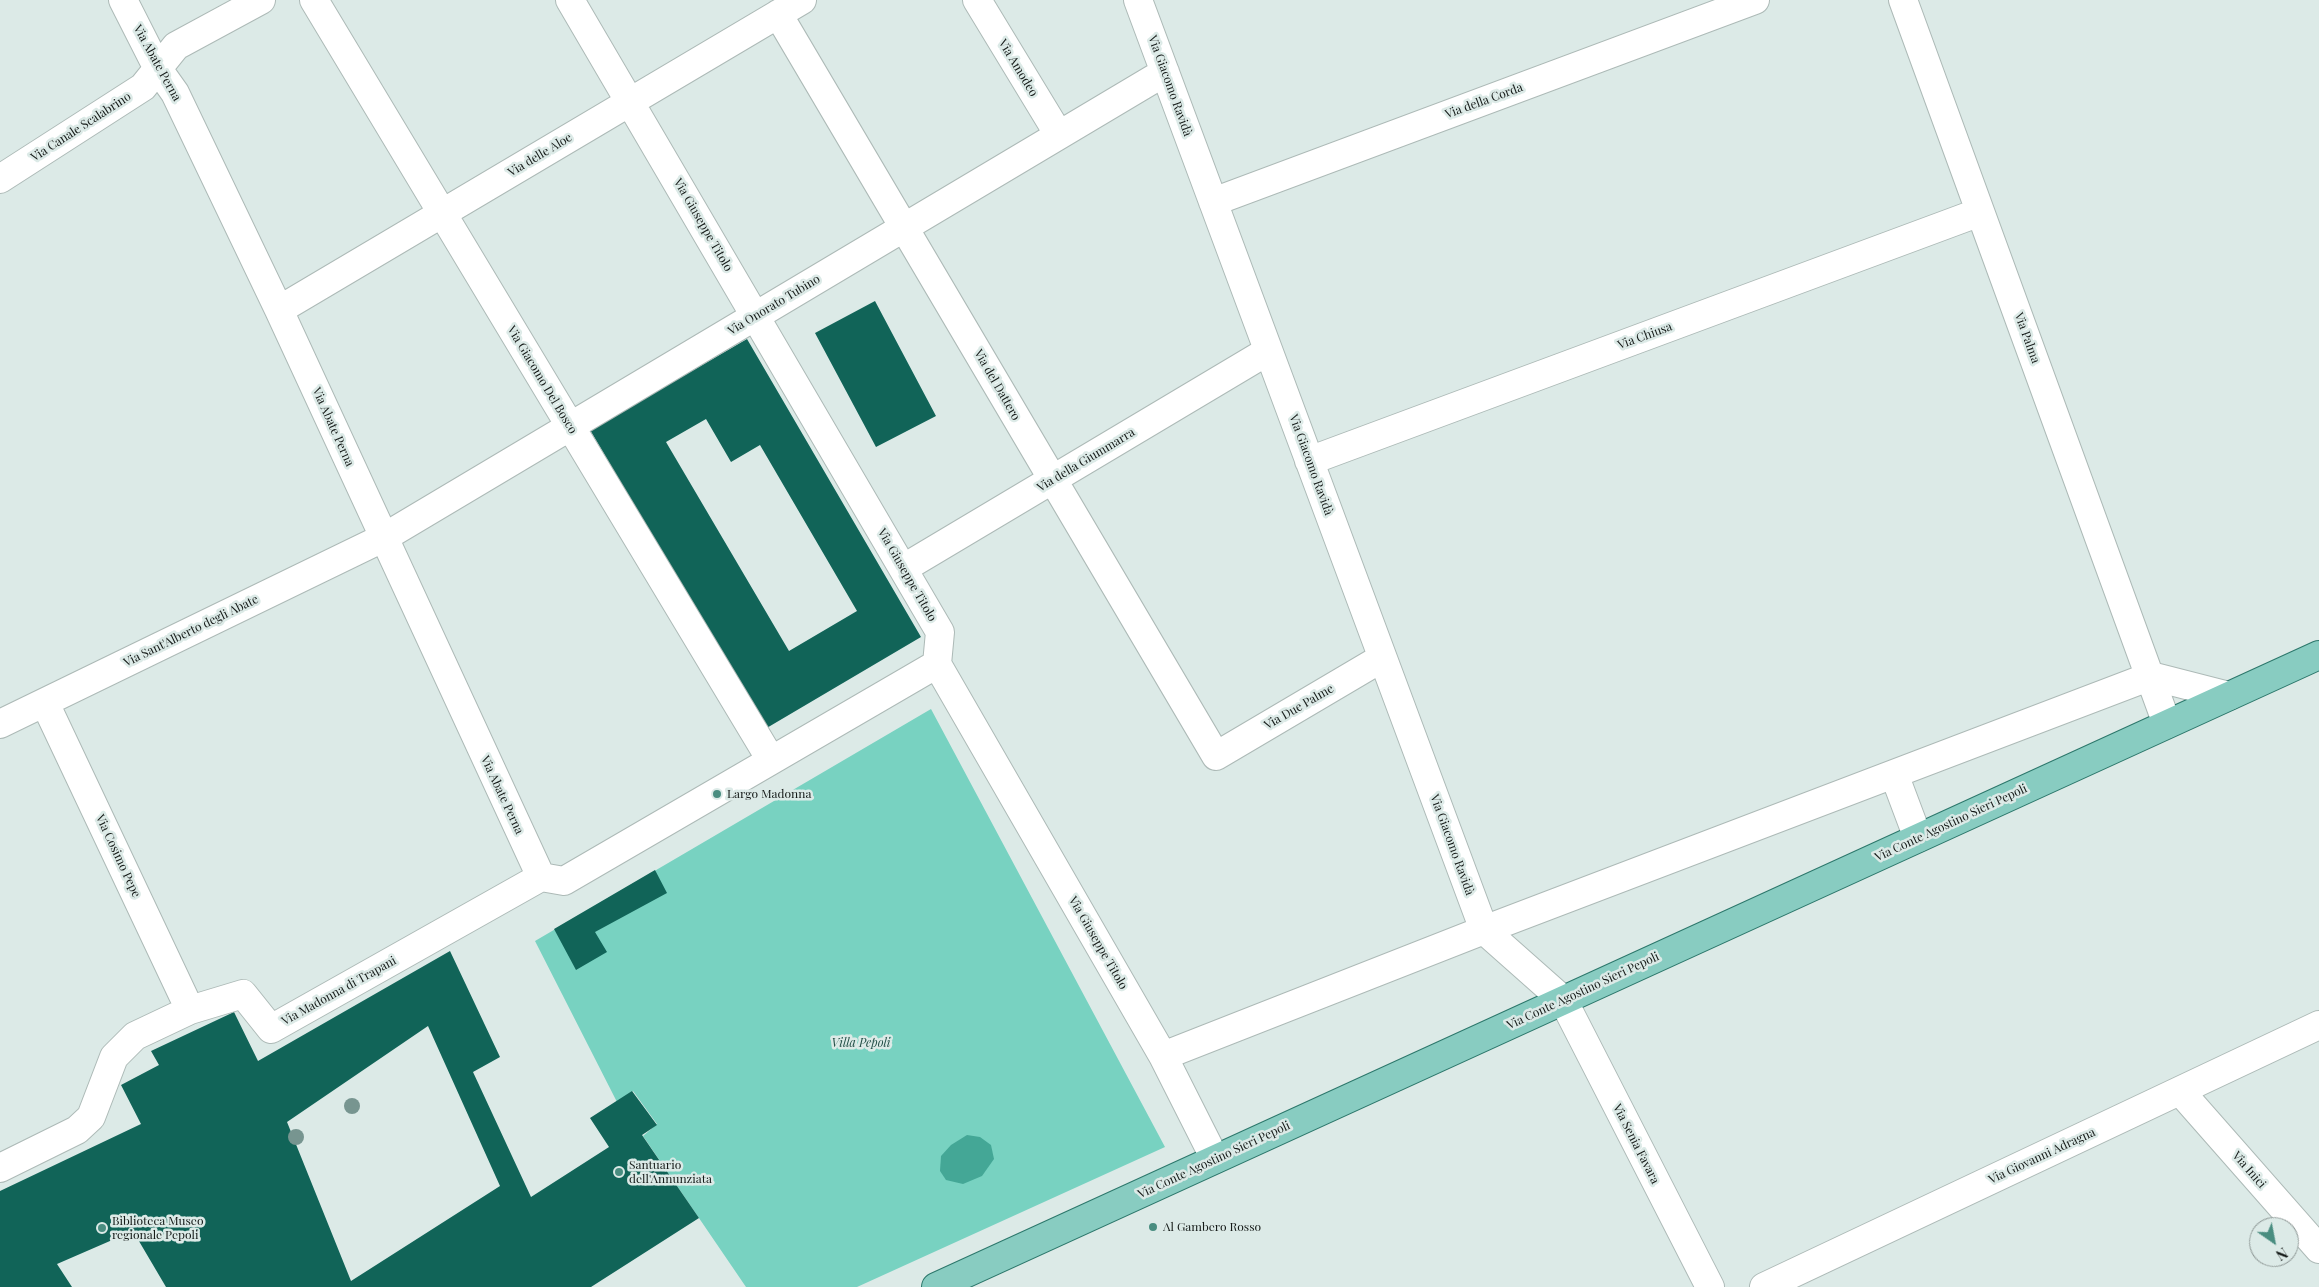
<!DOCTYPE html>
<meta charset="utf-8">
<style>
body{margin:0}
#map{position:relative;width:2319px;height:1287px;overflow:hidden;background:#dceae7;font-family:"Playfair Display",serif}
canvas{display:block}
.north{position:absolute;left:2249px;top:1217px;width:50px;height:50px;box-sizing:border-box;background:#dceae7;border:1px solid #8c9694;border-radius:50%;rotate:147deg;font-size:14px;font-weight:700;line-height:20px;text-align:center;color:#141917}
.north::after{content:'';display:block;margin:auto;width:18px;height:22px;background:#498d80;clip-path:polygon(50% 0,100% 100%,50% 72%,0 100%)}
</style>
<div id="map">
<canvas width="2319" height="1287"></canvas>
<div class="north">N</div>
</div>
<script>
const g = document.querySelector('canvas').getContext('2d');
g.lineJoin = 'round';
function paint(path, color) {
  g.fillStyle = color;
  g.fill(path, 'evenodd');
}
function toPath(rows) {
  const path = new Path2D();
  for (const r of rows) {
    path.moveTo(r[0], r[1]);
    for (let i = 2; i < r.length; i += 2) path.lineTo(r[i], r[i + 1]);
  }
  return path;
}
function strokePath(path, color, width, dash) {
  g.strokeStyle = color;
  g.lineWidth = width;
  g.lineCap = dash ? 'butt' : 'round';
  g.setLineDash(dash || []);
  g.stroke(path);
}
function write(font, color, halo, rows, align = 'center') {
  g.font = font + ' "Playfair Display",serif';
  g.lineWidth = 5;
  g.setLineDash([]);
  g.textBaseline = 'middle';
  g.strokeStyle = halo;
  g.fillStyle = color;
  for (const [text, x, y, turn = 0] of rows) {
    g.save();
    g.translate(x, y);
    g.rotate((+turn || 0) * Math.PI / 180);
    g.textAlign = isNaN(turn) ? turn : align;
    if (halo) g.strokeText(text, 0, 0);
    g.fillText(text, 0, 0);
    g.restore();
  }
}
const green = toPath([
 [931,709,1165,1147,857,1287,746,1287,643,1136,657,1124,633,1091,617,1102,535,941]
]);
const water = toPath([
 [967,1135,980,1137,991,1145,994,1159,982,1176,963,1184,946,1180,940,1171,941,1156,951,1145]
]);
const building = toPath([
 [875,301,936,416,876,447,815,333],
 [747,339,921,637,765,729,590,430],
 [706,419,731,462,760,445,857,611,789,651,666,442],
 [655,870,667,893,595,932,607,952,576,970,554,929],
 [450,951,500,1057,473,1072,531,1197,609,1147,590,1118,632,1091,657,1125,642,1135,699,1218,591,1287,166,1287,133,1231,57,1264,72,1287,0,1287,0,1191,141,1124,121,1085,159,1065,151,1051,234,1012,258,1061],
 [428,1026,500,1186,351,1281,287,1122]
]);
const minor = toPath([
 [123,0,158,69,175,93,279,310,541,877,564,881,937,664],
 [314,0,771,760],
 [570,0,940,632,937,664,1163,1056,1215,1159],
 [977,0,1059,135],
 [1138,0,1484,930,1563,1000,1710,1287],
 [1903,0,2167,724],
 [778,14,1216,756,1382,658],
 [0,179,143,87,176,46,261,0],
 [1213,202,1755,0],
 [279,310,802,0],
 [1309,461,1980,212],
 [904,568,1268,351],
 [45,703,190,1010],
 [0,724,383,538,1165,72],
 [1894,774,1918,838],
 [1163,1056,1484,930,2151,676,2229,696],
 [2180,1091,2319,1249],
 [0,1168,77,1130,91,1117,114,1057,135,1036,190,1010,243,994,271,1029,541,877],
 [1764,1287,2319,1025]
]);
const major = toPath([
 [936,1287,2319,655]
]);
const trees = [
 [352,1106],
 [296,1137]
];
const markers = [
 [717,794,5,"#498d80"],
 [619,1172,5,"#498d80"],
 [1153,1227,5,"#498d80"],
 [102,1228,5,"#498d80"]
];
const streetNames = [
 ["Via Abate Perna",157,63,61],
 ["Via Amodeo",1018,68,59],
 ["Via Giacomo Ravidà",1170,86,70],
 ["Via della Corda",1484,101,-20],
 ["Via Canale Scalabrino",81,127,-33],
 ["Via delle Aloe",540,155,-31],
 ["Via Giuseppe Titolo",703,225,60],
 ["Via Onorato Tubino",774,305,-31],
 ["Via Chiusa",1645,336,-20],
 ["Via Palma",2027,338,70],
 ["Via Giacomo Del Bosco",542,380,59],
 ["Via del Dattero",997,385,60],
 ["Via Abate Perna",333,427,66],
 ["Via della Giummarra",1086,460,-31],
 ["Via Giacomo Ravidà",1311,465,70],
 ["Via Giuseppe Titolo",907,575,60],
 ["Via Sant'Alberto degli Abate",191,631,-26],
 ["Via Due Palme",1299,707,-30],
 ["Via Abate Perna",502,795,65],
 ["Via Conte Agostino Sieri Pepoli",1951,823,-25],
 ["Via Giacomo Ravidà",1452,845,70],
 ["Via Cosimo Pepe",118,856,65],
 ["Via Giuseppe Titolo",1098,943,60],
 ["Via Madonna di Trapani",339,991,-29],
 ["Via Conte Agostino Sieri Pepoli",1583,991,-25],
 ["Via Senia Favara",1636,1144,63],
 ["Via Giovanni Adragna",2042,1156,-25],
 ["Via Conte Agostino Sieri Pepoli",1214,1160,-25],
 ["Via Inici",2249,1170,49]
];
const poiNames = [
 ["Largo Madonna",727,794],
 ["Santuario",629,1165],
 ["dell'Annunziata",629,1179],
 ["Biblioteca Museo",112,1221],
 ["regionale Pepoli",112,1235],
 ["Al Gambero Rosso",1163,1227]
];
const parkNames = [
 ["Villa Pepoli",861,1043]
];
paint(green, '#78d2c1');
paint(water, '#44a796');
paint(building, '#116458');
strokePath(minor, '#adbab7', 30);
strokePath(major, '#2c776b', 30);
strokePath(minor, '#fff', 28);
strokePath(major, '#88ccc1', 28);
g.fillStyle = '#779590';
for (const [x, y] of trees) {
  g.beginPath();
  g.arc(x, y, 8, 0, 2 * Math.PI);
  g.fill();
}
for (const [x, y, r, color] of markers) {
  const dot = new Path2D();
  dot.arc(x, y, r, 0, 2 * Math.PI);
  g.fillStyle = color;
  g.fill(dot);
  strokePath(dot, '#dceae7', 2);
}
write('12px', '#141917', '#dceae7', streetNames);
write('12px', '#141917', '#dceae7', poiNames, 'left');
write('italic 12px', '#245048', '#dceae7', parkNames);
</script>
